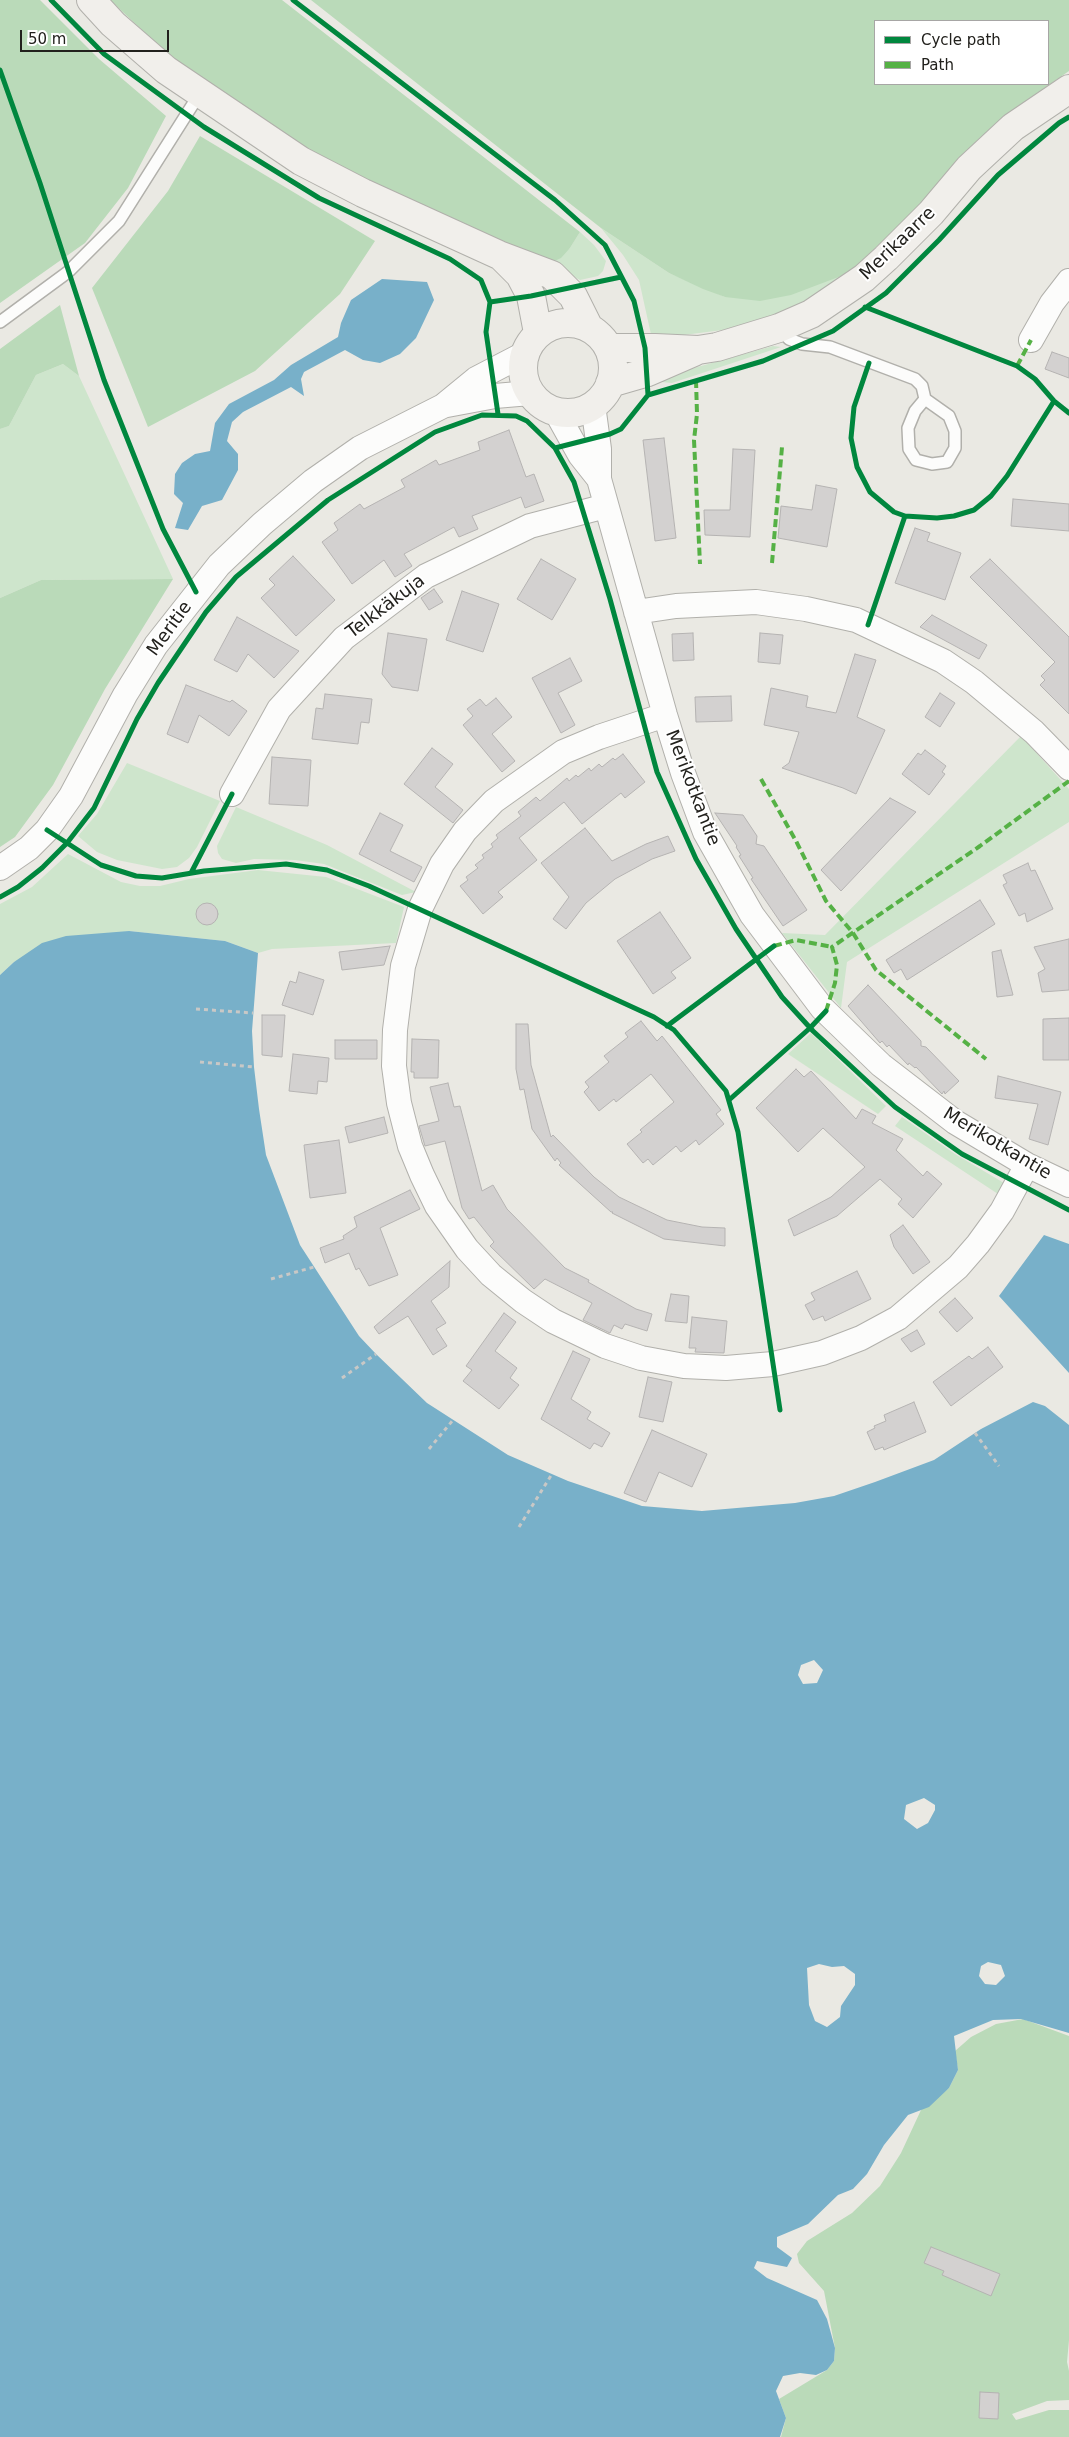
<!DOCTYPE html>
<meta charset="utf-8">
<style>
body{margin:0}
#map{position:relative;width:1069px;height:2437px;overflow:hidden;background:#eae9e3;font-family:"DejaVu Sans",sans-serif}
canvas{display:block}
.legend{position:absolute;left:874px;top:20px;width:175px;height:65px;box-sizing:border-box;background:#fff;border:1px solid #a7a6a5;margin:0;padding:6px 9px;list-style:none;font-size:15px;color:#22211d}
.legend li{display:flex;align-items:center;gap:10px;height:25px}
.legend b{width:25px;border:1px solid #a7a6a5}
.scale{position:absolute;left:20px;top:30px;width:149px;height:22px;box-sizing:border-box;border:2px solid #22211d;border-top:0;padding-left:6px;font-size:15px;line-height:18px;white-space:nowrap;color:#22211d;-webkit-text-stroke:4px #fff;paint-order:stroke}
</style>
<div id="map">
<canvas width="1069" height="2437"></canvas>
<ul class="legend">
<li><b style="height:6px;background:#00873e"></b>Cycle path</li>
<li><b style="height:6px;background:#55b145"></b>Path</li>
</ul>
<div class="scale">50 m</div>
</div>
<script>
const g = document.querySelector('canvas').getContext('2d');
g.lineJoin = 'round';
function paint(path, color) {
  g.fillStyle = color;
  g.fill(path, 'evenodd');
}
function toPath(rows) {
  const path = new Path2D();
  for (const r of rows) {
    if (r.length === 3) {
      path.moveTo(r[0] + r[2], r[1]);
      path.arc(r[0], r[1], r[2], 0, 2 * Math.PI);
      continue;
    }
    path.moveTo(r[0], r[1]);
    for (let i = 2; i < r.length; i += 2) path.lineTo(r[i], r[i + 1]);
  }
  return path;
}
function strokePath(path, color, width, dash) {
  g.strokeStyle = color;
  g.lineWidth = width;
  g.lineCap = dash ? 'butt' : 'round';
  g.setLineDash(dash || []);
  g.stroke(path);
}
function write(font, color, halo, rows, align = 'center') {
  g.font = font + ' "DejaVu Sans",sans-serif';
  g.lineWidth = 4;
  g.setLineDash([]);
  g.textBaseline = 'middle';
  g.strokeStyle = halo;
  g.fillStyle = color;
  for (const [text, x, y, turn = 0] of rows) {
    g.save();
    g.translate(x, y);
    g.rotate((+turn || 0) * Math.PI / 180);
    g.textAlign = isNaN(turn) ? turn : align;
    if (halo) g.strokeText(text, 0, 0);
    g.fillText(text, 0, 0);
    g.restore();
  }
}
const green = toPath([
 [601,228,669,273,725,297,849,273,807,301,772,316,723,330,652,339,639,280,623,255],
 [580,232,594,245,606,261,603,271,598,276,580,280,548,264,570,248],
 [773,346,781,347,672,383,662,382,658,378],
 [63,364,79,376,173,579,41,580,0,598,0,429,9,426,36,375],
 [1021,736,1069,789,1069,822,847,962,841,1008,782,933,825,935],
 [127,763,220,801,197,847,189,858,177,867,162,869,117,860,97,852,78,836,97,814],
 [236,807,327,845,416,892,402,895,324,864,295,860,254,859,236,863,222,859,218,853,217,846],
 [68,854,121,882,140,886,160,886,189,879,258,870,326,877,404,907,396,943,272,949,258,953,225,941,129,931,14,962,0,975,0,904,32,887],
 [811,1033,886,1106,878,1114,788,1054],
 [902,1117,955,1154,1004,1183,998,1194,895,1126]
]);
const forest = toPath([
 [0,0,40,0,99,59,166,116,128,188,85,243,0,303],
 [110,0,282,0,580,232,570,248,561,258,548,264,341,169,256,119,176,62],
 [311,0,1069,0,1069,71,1007,114,964,155,913,212,849,273,791,295,760,301,725,297,703,289,669,273,601,228],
 [875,21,1048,21,1048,84,875,84],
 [200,136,375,241,340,294,255,371,148,427,92,288,168,191],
 [60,305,79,376,63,364,36,375,9,426,0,429,0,349],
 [173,579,105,689,53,785,15,837,0,847,0,598,41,580],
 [1023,2019,1069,2036,1069,2340,1067,2362,1069,2371,1069,2400,1047,2401,1012,2414,1016,2420,1049,2410,1069,2410,1069,2437,781,2437,786,2418,779,2399,827,2370,834,2361,835,2348,824,2291,799,2263,797,2254,807,2241,852,2213,880,2186,901,2153,921,2110,949,2088,958,2070,955,2051,971,2037,996,2024]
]);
const water = toPath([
 [382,279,427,282,434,300,416,338,400,354,380,363,363,360,345,350,304,372,301,379,304,396,291,387,243,412,232,422,227,441,238,454,238,470,222,500,202,506,188,530,175,528,183,503,174,494,175,474,182,463,195,454,210,451,215,423,229,404,274,380,291,365,338,337,341,323,351,300],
 [129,931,225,941,258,953,252,1031,254,1067,259,1109,266,1155,300,1245,359,1336,376,1354,427,1403,508,1455,568,1481,642,1506,702,1511,795,1503,834,1496,875,1482,934,1460,981,1429,1033,1402,1045,1406,1069,1425,1069,2033,1021,2019,993,2020,954,2036,958,2070,949,2088,929,2107,908,2115,884,2145,867,2174,853,2189,838,2195,808,2224,777,2237,777,2247,792,2258,787,2267,757,2261,754,2268,767,2278,817,2300,827,2319,835,2348,834,2361,827,2370,816,2375,800,2373,783,2376,776,2391,786,2418,780,2437,0,2437,0,975,14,962,42,943,66,936],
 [814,1660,823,1670,817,1683,803,1684,798,1675,801,1665],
 [924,1798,935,1805,935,1810,928,1823,917,1829,904,1819,906,1805],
 [988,1962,1001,1965,1005,1976,996,1985,985,1984,979,1976,981,1966],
 [819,1964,832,1967,844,1966,855,1974,855,1985,841,2006,840,2017,827,2027,815,2021,809,2005,807,1968],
 [1044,1235,1069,1244,1069,1373,999,1296]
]);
const building = toPath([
 [1052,352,1069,358,1069,378,1045,369,1052,352],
 [509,430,526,477,534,474,544,501,525,508,521,497,472,516,478,529,459,537,454,527,404,554,412,566,395,577,384,560,352,584,322,542,338,530,334,523,360,504,364,509,405,487,401,480,436,460,439,465,480,450,478,442,509,430],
 [664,438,676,538,655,541,643,440,664,438],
 [733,449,755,450,750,537,705,535,704,510,730,510,733,449],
 [816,485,837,489,827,547,778,538,781,506,812,510,816,485],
 [1013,499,1069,504,1069,531,1011,526,1013,499],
 [915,528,930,533,927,541,961,553,945,600,895,583,915,528],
 [293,556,335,600,296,636,261,598,275,585,269,579,293,556],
 [541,559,576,579,552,620,517,599,541,559],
 [990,559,1069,637,1069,714,1040,685,1045,680,1041,676,1055,662,970,577,990,559],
 [434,589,443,602,429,610,421,598,434,589],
 [462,591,499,604,483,652,446,640,462,591],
 [932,615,987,645,979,659,920,627,932,615],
 [237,617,299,651,274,678,248,654,237,672,214,660,237,617],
 [388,633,427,639,418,691,392,687,382,674,388,633],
 [693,633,694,660,673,661,672,634,693,633],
 [760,633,783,635,780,664,758,662,760,633],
 [855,654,876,660,857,717,885,730,856,794,843,788,782,768,789,763,799,732,764,725,771,688,808,696,806,707,836,713,855,654],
 [570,658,582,681,558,693,575,725,561,733,532,678,570,658],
 [186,685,230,702,232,700,247,711,229,736,199,715,188,743,167,734,186,685],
 [940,693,955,703,940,727,925,717,940,693],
 [325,694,372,699,369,723,361,722,358,744,312,739,316,708,323,709,325,694],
 [731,696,732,721,696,722,695,697,731,696],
 [496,698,512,717,492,734,515,761,502,772,463,725,473,716,467,709,480,699,486,706,496,698],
 [432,748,453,764,435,787,463,810,453,823,404,784,432,748],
 [925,750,946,766,942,772,945,774,929,795,902,774,918,753,921,755,925,750],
 [623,754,645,782,625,798,621,793,582,824,564,802,519,838,537,860,498,892,503,897,483,914,460,886,468,880,466,877,478,868,475,865,484,858,482,855,493,847,491,844,498,838,496,835,521,816,518,812,536,797,540,801,567,778,569,781,576,775,578,777,589,768,591,771,599,764,602,767,613,758,615,760,623,754],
 [272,757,311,760,308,806,269,804,272,757],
 [890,798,916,812,841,891,821,870,890,798],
 [380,813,403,825,390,851,422,867,414,882,359,854,380,813],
 [715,813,743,815,757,836,756,844,764,846,807,910,783,926,751,879,753,878,739,856,741,855,736,847,737,846,715,813],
 [585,828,612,861,646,844,668,836,675,851,652,859,615,879,586,903,566,929,553,919,569,897,541,863,585,828],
 [1028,863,1031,871,1035,870,1053,909,1027,922,1025,913,1019,916,1003,885,1007,883,1003,875,1028,863],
 [980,900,995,924,907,980,901,969,894,973,886,960,980,900],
 [207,914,11],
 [660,912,691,958,671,972,676,978,653,994,617,941,660,912],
 [1069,939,1069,990,1042,992,1038,973,1045,969,1034,947,1069,939],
 [390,946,384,965,342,970,339,952,390,946],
 [1001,950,1013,995,997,997,992,952,1001,950],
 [299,972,324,980,313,1015,282,1005,290,981,296,983,299,972],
 [868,985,921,1041,921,1046,926,1047,959,1081,945,1094,944,1091,942,1094,916,1067,915,1068,909,1063,908,1065,889,1045,887,1047,882,1041,880,1043,848,1006,868,985],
 [262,1015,285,1015,282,1057,262,1055,262,1015],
 [1069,1018,1069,1060,1043,1060,1043,1019,1069,1018],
 [641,1021,657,1041,662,1036,721,1110,716,1114,724,1124,699,1145,696,1140,681,1152,676,1146,653,1165,648,1159,643,1163,627,1144,642,1132,640,1130,674,1102,651,1074,616,1102,614,1099,599,1111,584,1092,589,1087,585,1082,609,1062,604,1056,628,1037,625,1033,641,1021],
 [516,1024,528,1024,531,1065,551,1137,553,1135,594,1177,619,1197,667,1220,702,1227,725,1228,725,1246,664,1239,612,1213,613,1212,611,1212,559,1165,561,1163,557,1158,555,1161,532,1129,524,1089,520,1090,516,1069,516,1024],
 [412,1039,439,1040,438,1078,414,1078,414,1072,411,1072,412,1039],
 [335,1040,377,1040,377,1059,335,1059,335,1040],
 [293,1054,329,1058,327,1082,318,1081,317,1094,289,1091,293,1054],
 [796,1069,804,1077,811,1071,856,1119,862,1109,876,1116,872,1123,903,1139,896,1150,923,1176,927,1171,942,1184,913,1218,898,1204,902,1199,880,1179,837,1216,794,1236,788,1220,831,1197,865,1167,823,1128,798,1152,756,1108,796,1069],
 [998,1076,1061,1092,1048,1145,1029,1139,1038,1104,995,1098,998,1076],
 [448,1083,454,1107,460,1106,482,1191,493,1185,507,1209,565,1268,589,1280,588,1282,636,1309,652,1314,647,1331,625,1324,622,1329,614,1325,610,1333,583,1320,592,1303,545,1279,534,1289,490,1246,494,1242,474,1217,469,1219,462,1208,445,1141,425,1146,419,1126,439,1121,430,1087,448,1083],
 [384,1117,388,1133,349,1143,345,1127,384,1117],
 [339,1140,346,1193,310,1198,304,1145,339,1140],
 [410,1190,420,1209,380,1228,398,1275,369,1286,359,1268,356,1270,349,1253,325,1263,320,1248,344,1239,343,1236,357,1227,354,1217,410,1190],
 [903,1225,930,1262,913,1274,894,1247,890,1235,903,1225],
 [450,1261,449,1287,431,1301,446,1323,436,1329,447,1346,433,1355,408,1316,379,1334,374,1327,450,1261],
 [857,1271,871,1299,825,1321,823,1316,813,1320,805,1305,815,1300,811,1293,857,1271],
 [671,1294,689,1296,687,1323,665,1321,671,1294],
 [955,1298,973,1318,957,1332,939,1312,955,1298],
 [504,1313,516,1322,495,1351,517,1368,510,1378,519,1385,499,1409,463,1381,472,1370,466,1366,504,1313],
 [692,1317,727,1321,724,1353,695,1352,696,1348,689,1348,692,1317],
 [917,1330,925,1344,911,1352,901,1339,917,1330],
 [988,1347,1003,1367,951,1406,933,1382,969,1356,972,1359,988,1347],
 [573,1351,590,1359,571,1399,591,1412,587,1419,610,1433,602,1447,594,1443,590,1449,541,1419,573,1351],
 [648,1377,672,1382,663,1422,639,1417,648,1377],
 [914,1402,926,1432,884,1450,883,1447,875,1450,867,1432,875,1428,874,1426,886,1421,884,1415,914,1402],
 [652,1430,707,1454,692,1487,659,1472,646,1502,624,1493,652,1430],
 [931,2247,1000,2274,991,2296,942,2275,944,2271,924,2263,931,2247],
 [980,2392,999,2393,998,2419,979,2418,980,2392]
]);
const path = toPath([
 [196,1009,253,1013],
 [200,1062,254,1067],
 [271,1279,314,1267],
 [342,1378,376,1354],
 [975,1433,999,1466],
 [429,1449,453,1420],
 [519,1527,552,1474]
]);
const lane = toPath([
 [0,322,68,272,119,221,200,93],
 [779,328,789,339,802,344,830,347,915,379,922,386,925,399,915,411,908,428,909,449,916,460,932,464,947,462,955,448,955,431,949,416,925,399]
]);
const street = toPath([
 [1031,340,1052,303,1069,281],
 [447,405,495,396,530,393],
 [593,405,599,449,599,479,665,715,683,773,705,832,752,915,822,1008,881,1065,955,1122,1027,1165,1069,1185],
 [555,410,580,455,599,479],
 [636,612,676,606,756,602,806,609,856,620,943,661,974,682,1034,732,1069,768],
 [665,715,599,737,563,752,494,801,465,831,442,864,420,909,403,966,395,1030,394,1066,399,1103,410,1146,422,1175,437,1206,467,1249,491,1275,523,1301,553,1321,605,1346,641,1358,684,1366,726,1368,773,1364,822,1353,861,1338,898,1318,958,1267,978,1244,1002,1211,1027,1165],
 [232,794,279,709,344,638,426,576,530,526,606,506],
 [0,868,29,848,47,830,71,796,125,695,156,645,219,565,262,524,313,481,360,448,443,406,476,379,524,354]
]);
const secondary = toPath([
 [91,0,113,24,166,70,301,161,363,193,499,255,552,275,573,296,589,328],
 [501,256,520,275,531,296,538,333],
 [568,368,45],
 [609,348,655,348,698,350,717,347,779,328,811,314,864,278,886,258,931,213,969,168,1013,127,1069,89],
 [610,383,648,372,694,352]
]);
const quiet = toPath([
 [1017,366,1031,340],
 [696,380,697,414,694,440,700,564],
 [772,563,782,447],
 [761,779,796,841,826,901,853,933,876,970,986,1059],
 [774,946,796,940,832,947],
 [826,1011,835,983,837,965,832,947,980,846,1069,781]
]);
const cycleway = toPath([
 [51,0,104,54,204,127,319,198,450,259,481,280,490,302,486,332,498,414],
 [293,0,555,200,605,245,634,301,645,348,648,395],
 [0,70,40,183,104,380,163,529,196,592],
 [490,302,531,296,621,277],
 [865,307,1017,366,1035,379,1054,401,1069,413],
 [869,363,854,407,851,438,857,467,870,492,894,512,905,516,937,518,954,516,974,510,991,496,1007,476,1054,401],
 [555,448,610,434,621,429,648,395,763,361,833,331,886,293,939,240,998,175,1059,123,1069,117],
 [868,625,905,516],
 [47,830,101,865,136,876,162,878,204,871,286,864,327,870,369,886,654,1017,674,1030,726,1091,738,1132,780,1410],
 [191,873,232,794],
 [0,897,18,887,42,868,67,843,94,808,137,719,158,683,206,612,236,577,328,500,435,432,482,415,516,416,527,421,555,448,574,482,610,599,657,772,696,859,736,929,782,997,813,1031,895,1107,962,1154,1069,1210],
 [667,1026,774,946],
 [729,1100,810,1028,826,1011]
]);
const streetNames = [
 ["Merikaarre",898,244,-44],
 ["Telkkäkuja",386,607,-37],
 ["Meritie",170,629,-54],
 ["Merikotkantie",692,788,69],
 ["Merikotkantie",997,1144,31]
];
paint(green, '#cee5cc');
paint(forest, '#badab9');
paint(water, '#78b0c9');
paint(building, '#d3d1d0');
strokePath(building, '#b5b3b2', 1);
strokePath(lane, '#b1b0ab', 14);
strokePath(street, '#b1b0ab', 26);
strokePath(secondary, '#b1b0ab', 30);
strokePath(path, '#c9c8c6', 3, [4, 4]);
strokePath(lane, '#fcfcfb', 11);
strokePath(street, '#fcfcfb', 24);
strokePath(secondary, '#f1efeb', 28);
strokePath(quiet, '#55b145', 4, [8, 4]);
strokePath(cycleway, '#00873e', 5);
write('18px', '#22211d', '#fff', streetNames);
</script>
